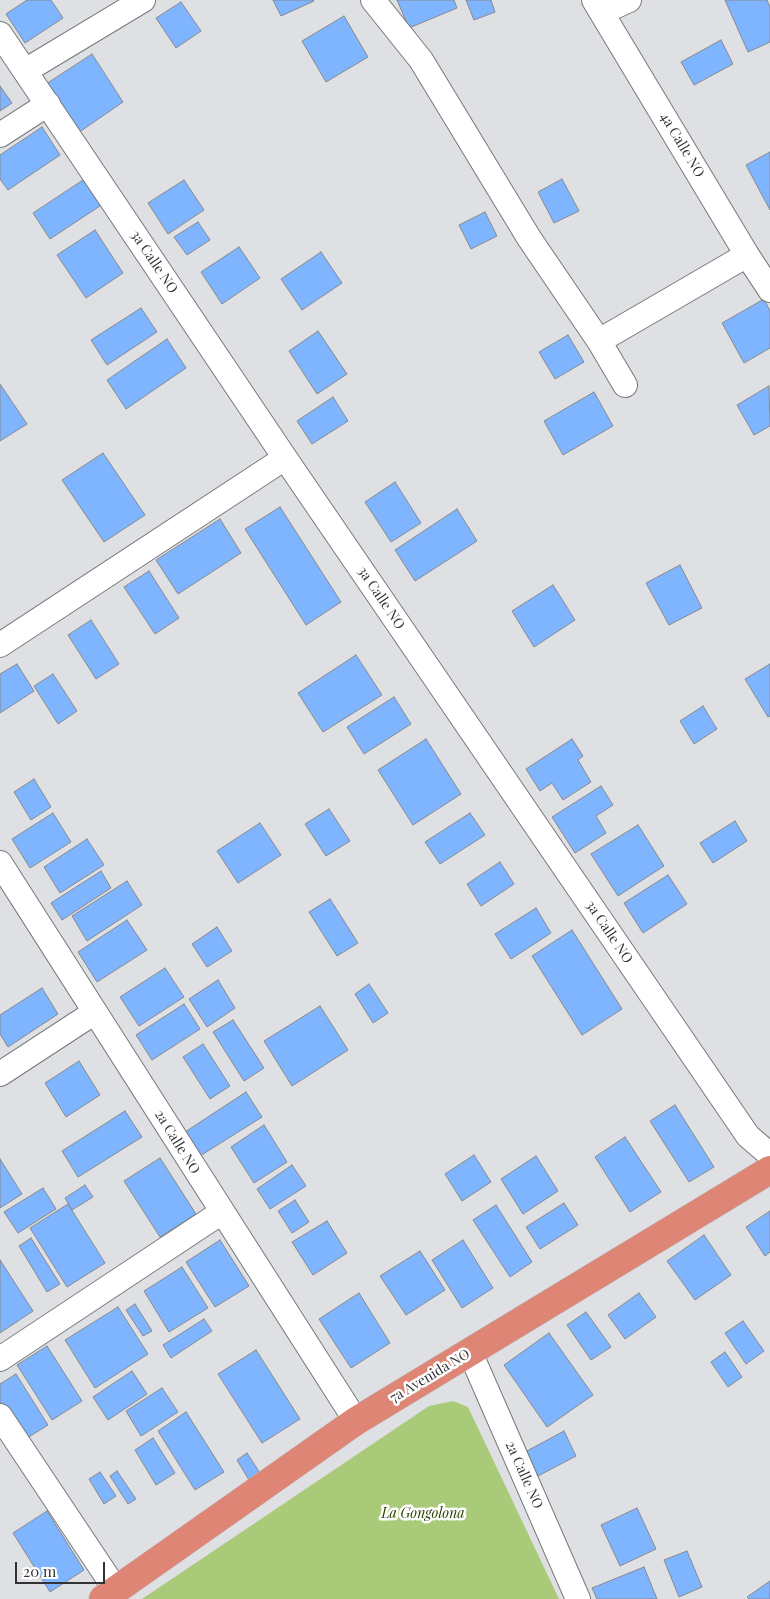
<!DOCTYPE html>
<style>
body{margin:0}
#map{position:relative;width:770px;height:1599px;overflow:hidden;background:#dee0e3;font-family:"Playfair Display",serif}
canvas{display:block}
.scale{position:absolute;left:15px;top:1562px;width:90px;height:22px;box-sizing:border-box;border:2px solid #323334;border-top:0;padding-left:6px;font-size:15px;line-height:18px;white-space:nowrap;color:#323334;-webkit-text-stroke:4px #fff;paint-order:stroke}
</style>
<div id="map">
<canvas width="770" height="1599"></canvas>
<div class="scale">20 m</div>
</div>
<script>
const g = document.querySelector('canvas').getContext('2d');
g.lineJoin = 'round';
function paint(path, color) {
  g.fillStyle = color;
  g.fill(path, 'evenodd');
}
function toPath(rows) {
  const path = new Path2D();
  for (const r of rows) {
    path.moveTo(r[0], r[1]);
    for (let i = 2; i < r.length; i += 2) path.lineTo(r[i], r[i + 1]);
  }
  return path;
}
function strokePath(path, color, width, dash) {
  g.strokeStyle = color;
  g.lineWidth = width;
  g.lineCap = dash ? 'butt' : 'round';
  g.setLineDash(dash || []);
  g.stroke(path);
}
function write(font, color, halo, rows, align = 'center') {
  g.font = font + ' "Playfair Display",serif';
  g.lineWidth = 5;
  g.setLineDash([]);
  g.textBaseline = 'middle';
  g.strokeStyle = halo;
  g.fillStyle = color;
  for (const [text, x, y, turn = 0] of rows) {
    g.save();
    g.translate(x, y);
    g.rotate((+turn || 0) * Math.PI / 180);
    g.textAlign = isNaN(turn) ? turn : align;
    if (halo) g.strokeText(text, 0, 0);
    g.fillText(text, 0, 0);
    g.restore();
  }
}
const green = toPath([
 [453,1401,468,1407,559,1599,142,1599,429,1406]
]);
const building = toPath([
 [27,0,51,0,63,18,25,43,6,14,27,0],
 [273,0,313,0,314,1,281,16,273,0],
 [397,0,454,0,457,8,409,28,397,0],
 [466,0,491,0,495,12,474,20,466,0],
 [725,0,767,0,770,7,770,42,748,52,725,0],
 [181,2,201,31,176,48,156,18,181,2],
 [344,16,368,57,326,82,302,41,344,16],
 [721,40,733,64,694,85,681,62,721,40],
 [92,54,123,102,78,133,46,84,92,54],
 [0,86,12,103,0,111,0,86],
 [42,127,60,155,8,190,0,179,0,155,42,127],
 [770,152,770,210,746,165,770,152],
 [86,178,103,204,50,239,33,213,86,178],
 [562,179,579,211,554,223,538,192,562,179],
 [184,180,204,210,168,234,148,203,184,180],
 [485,212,497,236,471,249,459,225,485,212],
 [198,222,210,240,187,255,174,237,198,222],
 [95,230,123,273,86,298,57,255,95,230],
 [239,247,260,278,222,304,201,272,239,247],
 [321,252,342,283,302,310,281,279,321,252],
 [764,299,770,311,770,348,744,363,722,323,764,299],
 [141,308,157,332,107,365,91,340,141,308],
 [318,331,347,374,317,394,289,351,318,331],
 [568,335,584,362,555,379,539,352,568,335],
 [167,339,186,368,126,409,107,380,167,339],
 [0,384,27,424,0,441,0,384],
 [769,386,770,426,754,435,737,405,769,386],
 [594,392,613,426,563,455,544,421,594,392],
 [333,397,348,421,312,444,297,421,333,397],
 [103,453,145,515,104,542,62,480,103,453],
 [395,482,421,523,391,542,365,502,395,482],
 [280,507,341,602,306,625,245,529,280,507],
 [457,509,477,541,415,581,395,550,457,509],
 [220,519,241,553,178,594,156,560,220,519],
 [680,565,702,608,669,625,646,583,680,565],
 [149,571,179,618,155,634,124,587,149,571],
 [553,585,575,620,534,647,512,611,553,585],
 [91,620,119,664,96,679,68,635,91,620],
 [356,655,382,695,323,732,298,693,356,655],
 [17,664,34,691,0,713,0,674,17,664],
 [770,664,770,716,768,717,745,679,770,664],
 [53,674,77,711,58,724,34,686,53,674],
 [394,697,411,724,364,754,347,727,394,697],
 [703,706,717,729,694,744,680,721,703,706],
 [426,739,461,794,413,825,378,770,426,739],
 [572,739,583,756,578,760,591,782,563,800,552,783,540,791,526,769,572,739],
 [34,779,51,807,31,820,14,792,34,779],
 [601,786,613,805,596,816,606,833,575,853,552,817,601,786],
 [329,809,350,841,326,856,305,824,329,809],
 [53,813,71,842,30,868,12,839,53,813],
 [470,813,485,835,440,864,425,842,470,813],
 [735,821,747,841,713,863,700,843,735,821],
 [260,823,281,855,238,883,217,851,260,823],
 [638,825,664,866,618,896,591,854,638,825],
 [87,839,104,865,60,893,44,867,87,839],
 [500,862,514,884,481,906,467,884,500,862],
 [101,871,111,888,62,920,51,903,101,871],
 [668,875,687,904,643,933,624,903,668,875],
 [127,881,142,905,87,941,72,916,127,881],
 [330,899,358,943,337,956,309,912,330,899],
 [536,908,551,933,511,959,495,934,536,908],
 [127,920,147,950,97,982,78,952,127,920],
 [217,927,232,951,207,967,192,944,217,927],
 [572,930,622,1009,582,1035,532,956,572,930],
 [165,968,184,997,139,1026,120,997,165,968],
 [218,980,235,1008,207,1027,189,999,218,980],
 [369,984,388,1013,373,1023,355,994,369,984],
 [42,988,58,1014,8,1047,0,1034,0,1015,42,988],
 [184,1004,200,1029,152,1060,136,1035,184,1004],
 [320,1006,348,1050,292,1086,264,1041,320,1006],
 [233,1020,264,1068,244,1081,213,1032,233,1020],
 [203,1044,230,1086,210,1099,183,1057,203,1044],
 [79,1061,100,1095,66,1117,45,1083,79,1061],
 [246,1092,262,1117,200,1156,185,1132,246,1092],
 [675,1105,714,1167,689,1182,650,1121,675,1105],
 [125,1111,142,1137,78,1177,62,1151,125,1111],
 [264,1125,287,1162,254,1183,231,1147,264,1125],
 [625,1137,661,1192,630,1212,595,1157,625,1137],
 [474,1155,491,1182,462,1201,445,1174,474,1155],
 [536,1156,558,1191,523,1214,501,1179,536,1156],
 [160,1158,196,1214,160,1237,124,1181,160,1158],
 [0,1159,22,1194,0,1208,0,1159],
 [292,1165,306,1186,270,1209,257,1189,292,1165],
 [85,1185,93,1197,72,1210,65,1198,85,1185],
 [43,1188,56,1209,18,1233,4,1212,43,1188],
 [295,1200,309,1222,292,1233,278,1211,295,1200],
 [564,1203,578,1225,540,1249,526,1227,564,1203],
 [68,1204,105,1263,67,1287,30,1228,68,1204],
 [496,1205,532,1262,510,1277,473,1220,496,1205],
 [770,1211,770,1252,765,1256,746,1227,770,1211],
 [327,1221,347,1253,313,1275,292,1242,327,1221],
 [704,1235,731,1275,695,1300,667,1261,704,1235],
 [31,1238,60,1284,47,1292,19,1246,31,1238],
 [220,1240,249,1286,215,1307,186,1262,220,1240],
 [463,1240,493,1288,462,1308,432,1260,463,1240],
 [420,1251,445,1290,406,1315,380,1276,420,1251],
 [0,1260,33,1311,0,1333,0,1260],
 [182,1267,208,1308,169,1332,144,1291,182,1267],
 [359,1293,390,1343,351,1368,319,1319,359,1293],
 [639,1293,656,1317,625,1339,608,1315,639,1293],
 [135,1304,152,1331,143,1336,126,1310,135,1304],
 [118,1307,148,1354,95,1388,65,1340,118,1307],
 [586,1312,611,1347,591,1360,567,1325,586,1312],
 [204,1319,212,1331,171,1358,163,1345,204,1319],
 [743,1321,764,1351,746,1364,725,1333,743,1321],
 [549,1333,593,1395,547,1427,504,1365,549,1333],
 [47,1346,82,1401,52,1420,17,1365,47,1346],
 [256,1350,300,1419,262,1443,218,1374,256,1350],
 [725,1352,742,1377,728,1387,711,1362,725,1352],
 [132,1371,147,1394,108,1420,93,1397,132,1371],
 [16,1374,48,1425,24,1440,0,1402,0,1384,16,1374],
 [162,1388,178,1412,141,1436,126,1411,162,1388],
 [186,1412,224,1472,195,1490,158,1431,186,1412],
 [564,1431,576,1456,538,1476,525,1452,564,1431],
 [153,1438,175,1473,156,1485,135,1450,153,1438],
 [247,1453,260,1473,249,1480,237,1460,247,1453],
 [117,1471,136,1499,128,1504,110,1476,117,1471],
 [100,1472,116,1496,104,1504,89,1479,100,1472],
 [637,1508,656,1549,620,1566,601,1525,637,1508],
 [47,1511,84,1570,50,1592,13,1533,47,1511],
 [687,1551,702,1587,679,1597,664,1560,687,1551],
 [644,1567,657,1599,597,1599,592,1588,644,1567],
 [770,1581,770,1599,749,1599,747,1597,770,1581]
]);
const street = toPath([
 [373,0,421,60,529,238,599,341,625,385],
 [594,0,747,255,770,290],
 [603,12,629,0],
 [0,34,285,458,748,1136,770,1155],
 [25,71,143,0],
 [0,135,48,104],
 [599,341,747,255],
 [0,645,285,458],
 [0,863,356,1421],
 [0,1074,95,1012],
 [470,1352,578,1599],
 [0,1359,222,1212],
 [0,1416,116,1590]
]);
const highway = toPath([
 [103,1599,356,1421,770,1170]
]);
const streetNames = [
 ["4a Calle NO",682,145,59],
 ["3a Calle NO",154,262,56],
 ["3a Calle NO",381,598,56],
 ["3a Calle NO",609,932,56],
 ["2a Calle NO",177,1142,58],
 ["7a Avenida NO",430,1376,-31],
 ["2a Calle NO",524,1475,66]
];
const parkNames = [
 ["La Gongolona",423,1514]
];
paint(green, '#a9ca78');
paint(building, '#7fb5ff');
strokePath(building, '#88898c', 1);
strokePath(street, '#76787a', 26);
strokePath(highway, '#bdbebe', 29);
strokePath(street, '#fff', 24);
strokePath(highway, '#df8576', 28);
write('14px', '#323334', '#fff', streetNames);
write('italic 14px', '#2c4000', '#fff', parkNames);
</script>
